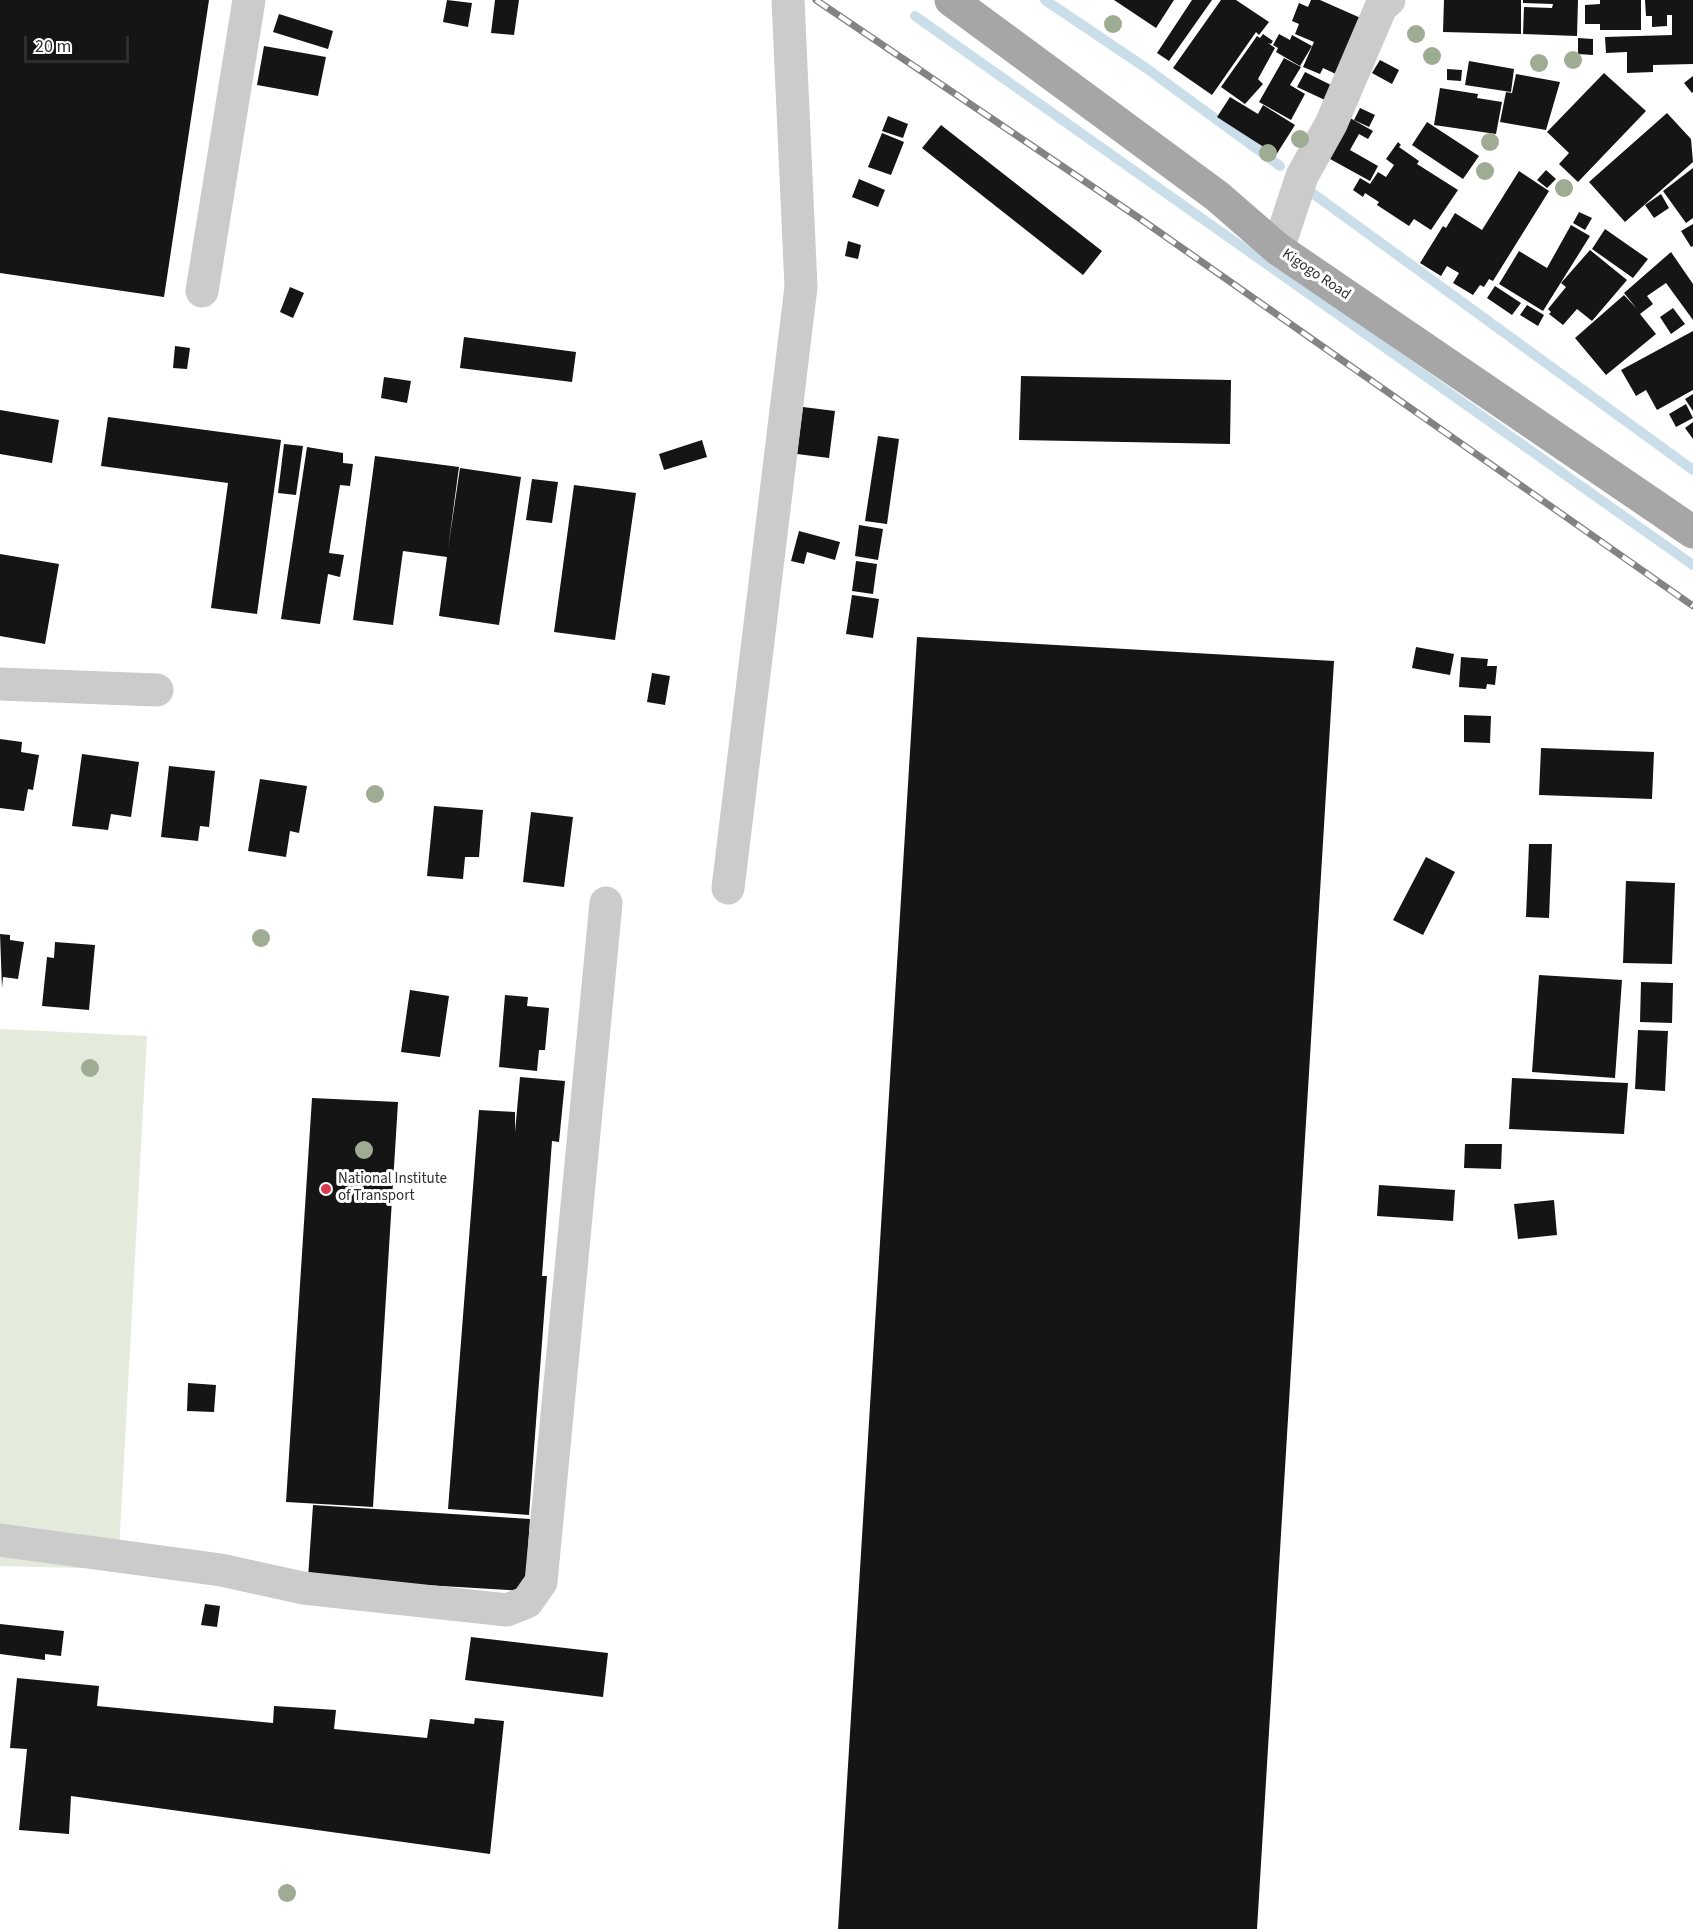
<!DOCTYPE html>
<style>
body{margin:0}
#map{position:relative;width:1693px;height:1929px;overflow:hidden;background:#fff;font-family:"Source Sans 3",sans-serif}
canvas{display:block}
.scale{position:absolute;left:24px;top:36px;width:105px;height:27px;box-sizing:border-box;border:3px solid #2e2e2e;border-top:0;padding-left:8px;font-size:18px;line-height:21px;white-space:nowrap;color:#2e2e2e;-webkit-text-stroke:4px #fff;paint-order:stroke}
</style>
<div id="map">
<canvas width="1693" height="1929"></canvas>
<div class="scale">20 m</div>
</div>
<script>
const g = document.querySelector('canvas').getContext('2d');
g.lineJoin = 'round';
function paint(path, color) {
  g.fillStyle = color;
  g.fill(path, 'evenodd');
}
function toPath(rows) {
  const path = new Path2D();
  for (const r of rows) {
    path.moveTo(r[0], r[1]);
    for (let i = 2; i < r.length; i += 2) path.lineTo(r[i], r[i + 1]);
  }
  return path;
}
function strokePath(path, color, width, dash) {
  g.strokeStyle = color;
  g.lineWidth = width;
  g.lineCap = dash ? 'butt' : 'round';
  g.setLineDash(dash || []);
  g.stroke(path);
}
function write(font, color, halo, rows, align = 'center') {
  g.font = font + ' "Source Sans 3",sans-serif';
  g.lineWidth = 6;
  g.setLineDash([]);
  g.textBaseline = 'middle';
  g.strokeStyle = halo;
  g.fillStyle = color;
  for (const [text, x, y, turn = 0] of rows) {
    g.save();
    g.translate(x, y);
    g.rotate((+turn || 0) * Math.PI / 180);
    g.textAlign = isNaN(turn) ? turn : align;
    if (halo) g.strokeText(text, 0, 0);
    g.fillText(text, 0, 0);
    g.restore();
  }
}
const green = toPath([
 [0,1029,147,1036,118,1569,0,1566]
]);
const stream = toPath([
 [1045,0,1146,68,1280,166],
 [915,16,1693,565],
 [1304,187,1693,470]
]);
const building = toPath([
 [0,0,209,0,164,297,0,273],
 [447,0,472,3,468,27,443,22],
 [495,0,519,0,514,35,491,33],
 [1114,0,1174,0,1156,28],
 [1192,0,1212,0,1169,61,1157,53],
 [1221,0,1236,0,1269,22,1259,35,1256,32,1212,95,1173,68],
 [1311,0,1320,0,1363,19,1338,75,1323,68,1320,74,1303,67,1314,42,1295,34,1299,24,1292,21,1299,3,1308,7],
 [1444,0,1521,0,1521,34,1443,32],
 [1523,0,1578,0,1577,36,1523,34,1524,7,1552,8,1553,4,1523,3],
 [1600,0,1641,0,1641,30,1600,30,1600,24,1585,24,1585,5,1600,4],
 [1645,0,1693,0,1693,64,1653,65,1653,72,1627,73,1627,52,1606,53,1605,37,1672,35,1672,15,1667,15,1667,26,1652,27,1652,16,1646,16],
 [279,14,333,31,328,49,273,32],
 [1263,34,1273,41,1271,44,1268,43,1275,48,1258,79,1263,84,1245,104,1221,87,1257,36,1260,38],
 [1279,34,1290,40,1292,35,1312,46,1300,66,1276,52,1278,48,1273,45],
 [1578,38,1593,39,1593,55,1578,54],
 [264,46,326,57,318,96,257,85],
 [1284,58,1301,67,1290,85,1305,94,1291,120,1259,102],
 [1380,60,1399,70,1392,84,1372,73],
 [1469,61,1514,69,1511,92,1465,85],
 [1447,69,1462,70,1461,81,1447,80],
 [1305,72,1335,87,1327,101,1297,87],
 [1604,73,1646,111,1578,182,1559,164,1569,153,1547,132],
 [1516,74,1560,82,1546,130,1500,122,1506,92,1512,93],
 [1693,76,1693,92,1692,93,1684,83],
 [1440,88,1478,94,1477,98,1502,102,1496,134,1434,125],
 [1230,97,1258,114,1263,105,1295,125,1276,155,1217,117],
 [1360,108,1375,115,1369,127,1354,120],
 [1667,113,1691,139,1693,162,1625,222,1589,182],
 [1343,114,1373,131,1368,139,1359,134,1350,150,1378,166,1370,181,1321,154],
 [888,116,908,124,903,138,882,131],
 [1427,122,1479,156,1463,179,1412,145],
 [941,125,1102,251,1083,275,922,148],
 [882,133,904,142,891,175,868,167],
 [1398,142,1401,145,1399,147,1419,161,1417,164,1458,190,1431,230,1414,219,1409,226,1377,205,1379,202,1365,193,1363,197,1353,190,1360,178,1370,184,1378,172,1386,177,1394,165,1386,159],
 [1693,168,1693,218,1686,223,1663,191],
 [1546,170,1556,179,1547,188,1537,180],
 [1519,171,1549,191,1493,281,1489,279,1484,287,1480,285,1473,295,1453,283,1459,273,1447,266,1441,276,1420,263,1443,226,1446,228,1455,213,1482,230],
 [859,179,885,190,878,207,852,197],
 [1661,194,1669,208,1654,218,1645,205],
 [1579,212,1592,218,1585,230,1573,223],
 [1693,224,1693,246,1691,247,1681,231],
 [1571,225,1590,236,1543,311,1499,284,1519,251,1547,268],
 [1605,229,1648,259,1633,278,1592,249],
 [848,241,861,245,858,259,845,256],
 [1590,250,1627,280,1592,321,1577,309,1563,325,1549,314,1551,312,1548,309,1566,287,1561,283],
 [1671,252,1693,284,1693,320,1666,283,1647,296,1653,304,1640,314,1656,334,1606,375,1575,338,1624,295,1637,309,1624,293],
 [1495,286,1521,303,1512,315,1487,298],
 [290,287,304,293,293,318,280,312],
 [1527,305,1544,315,1538,326,1520,315],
 [1673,308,1685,324,1671,334,1660,317],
 [1693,331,1693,390,1657,410,1646,390,1636,396,1621,370],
 [464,337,576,352,572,382,460,368],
 [175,346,190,348,187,369,173,368],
 [1021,376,1231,380,1230,444,1019,440],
 [384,377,411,381,407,403,381,398],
 [1693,394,1693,411,1685,399],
 [1686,404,1693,418,1676,427,1669,414],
 [803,407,835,411,829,458,797,454],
 [0,410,59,420,52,463,0,454],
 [108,417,281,440,257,614,211,608,228,483,101,466],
 [1693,422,1693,439,1685,428],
 [878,436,899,439,887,524,865,521],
 [702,440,707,457,664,470,659,454],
 [284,444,303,446,296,495,278,493],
 [307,447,343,453,343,463,353,464,350,486,340,485,329,553,344,555,340,577,328,574,320,624,281,619],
 [375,456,459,467,448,549,460,468,521,477,499,625,439,616,447,557,403,551,393,625,353,620],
 [532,479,558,482,552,523,526,520],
 [574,485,636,493,615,640,554,632],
 [859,525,883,529,878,560,855,556],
 [799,531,840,542,835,560,807,552,804,564,791,561],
 [0,554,59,564,45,644,0,636],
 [856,561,877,564,873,594,852,591],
 [852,595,879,599,873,638,846,634],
 [917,637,1334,661,1257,1929,838,1929],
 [1416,647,1454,654,1450,675,1412,668],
 [1461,657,1488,659,1487,666,1497,666,1495,685,1487,684,1486,689,1459,687],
 [652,673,670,676,665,705,647,702],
 [1464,715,1491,716,1490,743,1464,742],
 [0,739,22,742,21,752,39,755,33,790,28,789,24,811,0,808],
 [1541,748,1654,752,1652,799,1539,795],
 [82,754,139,762,131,817,111,814,108,830,72,826],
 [169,766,215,771,209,827,200,826,198,841,161,837],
 [260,779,307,786,299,833,290,831,286,857,248,851],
 [434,806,483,810,479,857,465,857,463,879,427,876],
 [531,812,573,817,564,887,523,882],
 [1529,844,1552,844,1549,918,1526,917],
 [1426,857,1455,872,1423,935,1393,920],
 [1626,881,1675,883,1672,964,1623,963],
 [0,934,10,935,10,940,24,942,18,979,3,977,2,988],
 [55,942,95,945,89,1010,42,1006,47,957,54,958],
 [1539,975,1622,980,1615,1078,1532,1072],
 [1641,982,1673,983,1672,1023,1640,1022],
 [410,990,449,996,440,1057,401,1052],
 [505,995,528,997,527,1006,549,1008,545,1050,539,1050,537,1071,499,1067],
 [1638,1030,1668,1031,1665,1091,1635,1089],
 [520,1077,565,1081,559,1142,552,1141,542,1276,547,1276,529,1515,448,1509,479,1110,515,1112,515,1132],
 [1512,1078,1628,1083,1624,1134,1509,1129],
 [312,1098,398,1102,373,1507,286,1502],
 [1465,1144,1502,1144,1501,1169,1464,1168],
 [1379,1185,1455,1190,1453,1221,1377,1216],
 [1554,1200,1557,1235,1518,1239,1514,1204],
 [188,1383,216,1385,214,1412,187,1411],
 [313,1505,530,1519,525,1591,308,1578],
 [205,1604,220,1606,217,1627,201,1625],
 [0,1624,64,1631,61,1656,45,1654,45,1660,0,1654],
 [471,1637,608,1653,603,1697,465,1680],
 [17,1678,99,1686,97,1706,273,1723,274,1706,336,1710,334,1729,427,1738,430,1719,474,1724,475,1718,504,1721,490,1854,71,1796,69,1834,19,1830,27,1749,10,1748]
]);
const minor = toPath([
 [1278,249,1302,176,1331,124,1381,7,1389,0],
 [202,291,249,0],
 [0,684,157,690],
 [728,888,801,287,788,0],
 [0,1540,221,1570,303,1588,507,1610,527,1602,541,1582,606,903]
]);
const major = toPath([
 [951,0,1217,196,1278,249,1693,532]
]);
const rail = toPath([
 [816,0,1142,220,1693,606]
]);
const trees = [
 [1113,24],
 [1416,34],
 [1432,56],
 [1573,60],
 [1539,63],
 [1300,139],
 [1490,142],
 [1268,153],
 [1485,171],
 [1564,188],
 [375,794],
 [261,938],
 [90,1068],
 [364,1150],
 [287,1893]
];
const markers = [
 [326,1189,6,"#db394d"]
];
const streetNames = [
 ["Kigogo Road",1316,275,34]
];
const poiNames = [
 ["National Institute",338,1180],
 ["of Transport",338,1197]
];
paint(green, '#e4eadc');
strokePath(stream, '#c9dee9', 10);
paint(building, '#151515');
strokePath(minor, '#cbcbcb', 33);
strokePath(major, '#a6a6a6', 33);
strokePath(rail, '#838383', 7);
strokePath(rail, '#fff', 4.5, [14]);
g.fillStyle = '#a0ab94';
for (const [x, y] of trees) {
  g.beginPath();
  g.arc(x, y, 9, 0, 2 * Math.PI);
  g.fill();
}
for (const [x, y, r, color] of markers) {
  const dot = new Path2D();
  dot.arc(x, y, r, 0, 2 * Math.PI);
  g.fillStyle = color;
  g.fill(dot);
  strokePath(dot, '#fff', 2);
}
write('15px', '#2e2e2e', '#fff', streetNames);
write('15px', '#2e2e2e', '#fff', poiNames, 'left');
</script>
